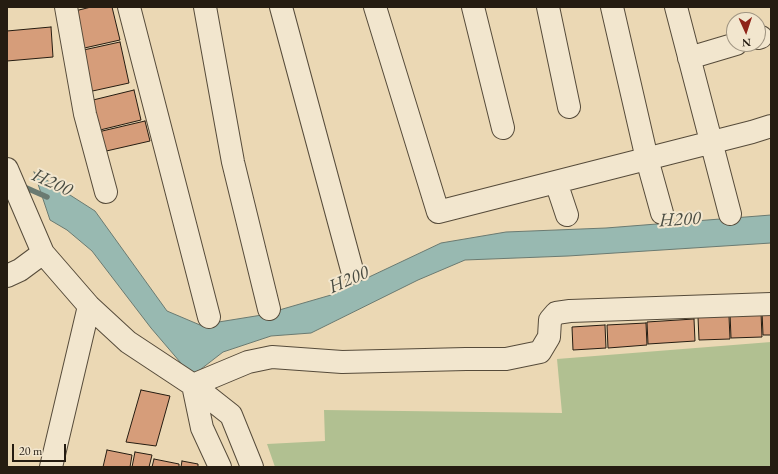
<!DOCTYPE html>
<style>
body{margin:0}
#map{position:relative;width:778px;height:474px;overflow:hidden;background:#ebd8b4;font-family:"EB Garamond",serif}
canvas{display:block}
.frame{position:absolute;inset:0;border:8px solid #251c11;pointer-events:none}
.north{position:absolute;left:726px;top:12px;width:40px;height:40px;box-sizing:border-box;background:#f2e6ce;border:1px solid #a09582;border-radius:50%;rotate:177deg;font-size:11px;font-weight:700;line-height:16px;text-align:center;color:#251c11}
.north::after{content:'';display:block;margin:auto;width:14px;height:18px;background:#8f2418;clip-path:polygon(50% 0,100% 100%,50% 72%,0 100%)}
.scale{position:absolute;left:12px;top:444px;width:54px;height:18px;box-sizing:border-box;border:2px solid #251c11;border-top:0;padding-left:5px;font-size:12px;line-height:14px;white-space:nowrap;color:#251c11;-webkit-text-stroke:3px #f2e6ce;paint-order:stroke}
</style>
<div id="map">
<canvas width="778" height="474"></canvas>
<div class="frame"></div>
<div class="north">N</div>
<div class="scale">20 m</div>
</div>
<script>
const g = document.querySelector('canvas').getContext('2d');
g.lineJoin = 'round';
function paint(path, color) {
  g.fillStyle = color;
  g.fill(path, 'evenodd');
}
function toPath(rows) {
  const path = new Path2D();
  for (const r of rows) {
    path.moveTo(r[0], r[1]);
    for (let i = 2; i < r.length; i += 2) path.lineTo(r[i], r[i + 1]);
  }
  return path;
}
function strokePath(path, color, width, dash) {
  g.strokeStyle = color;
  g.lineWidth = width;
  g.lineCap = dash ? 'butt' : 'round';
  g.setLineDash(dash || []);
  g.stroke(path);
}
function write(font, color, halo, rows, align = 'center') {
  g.font = font + ' "EB Garamond",serif';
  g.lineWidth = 4;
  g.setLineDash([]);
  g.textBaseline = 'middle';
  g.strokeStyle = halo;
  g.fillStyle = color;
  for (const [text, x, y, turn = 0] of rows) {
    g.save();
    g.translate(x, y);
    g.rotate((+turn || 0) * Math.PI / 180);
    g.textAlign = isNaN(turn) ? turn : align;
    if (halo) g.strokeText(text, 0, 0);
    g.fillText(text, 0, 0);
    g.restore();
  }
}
const green = toPath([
 [771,342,771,467,275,467,267,444,325,441,324,410,562,413,557,359]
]);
const water = toPath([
 [34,172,95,211,167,311,200,325,262,315,331,295,441,243,506,232,606,228,771,215,771,243,568,256,465,260,418,280,311,333,271,336,223,352,192,376,151,328,92,251,67,230,50,220,34,172]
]);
const stream = toPath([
 [22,186,47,197]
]);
const building = toPath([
 [91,7,112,7,120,40,80,49,71,12,91,7],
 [51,27,53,57,7,61,7,31,51,27],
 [120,42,129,83,88,92,79,51,120,42],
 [134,90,141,120,96,131,89,101,134,90],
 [145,121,150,141,102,152,98,132,145,121],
 [762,311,771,311,771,335,763,335,762,311],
 [761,312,762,337,731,338,730,313,761,312],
 [729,316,730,339,699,340,698,317,729,316],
 [694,319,695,341,648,344,647,322,694,319],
 [646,323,647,345,608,348,607,325,646,323],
 [605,325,606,348,573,350,572,327,605,325],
 [141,390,170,396,156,446,126,442,141,390],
 [107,450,132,455,130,467,103,467,107,450],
 [135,452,152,455,149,467,132,467,135,452],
 [154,459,179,464,179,467,152,467,154,459],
 [182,461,198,464,198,467,181,467,182,461]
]);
const minor = toPath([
 [66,7,85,114,106,192],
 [129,7,209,317],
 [205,7,233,162,269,309],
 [281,7,352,270],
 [375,7,438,212,752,132,771,126],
 [473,7,503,128],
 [548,7,569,107],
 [612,7,647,159,662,213],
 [676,7,730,214],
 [758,38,761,37],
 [689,58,736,44],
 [7,169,43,253,89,306,128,342,193,385,231,415,252,467],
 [556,182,567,215],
 [7,276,20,270,43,253],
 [193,385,248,362,272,357,342,362,466,359,506,359,540,352,549,337,550,320,556,313,570,311,771,304],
 [193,385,202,428,220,467],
 [51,467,89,306]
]);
const waterNames = [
 ["H200",52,183,24],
 ["H200",680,220,-4],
 ["H200",349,280,-24]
];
paint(green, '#b1c091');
paint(water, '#98b9b1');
strokePath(water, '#6a7a71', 1);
strokePath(stream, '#6a7a71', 5.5);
paint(building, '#d69d7a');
strokePath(building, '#251c11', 1);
strokePath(minor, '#564b3a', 24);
strokePath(minor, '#f2e6ce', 22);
write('italic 19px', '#484b41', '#f2e6ce', waterNames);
</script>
